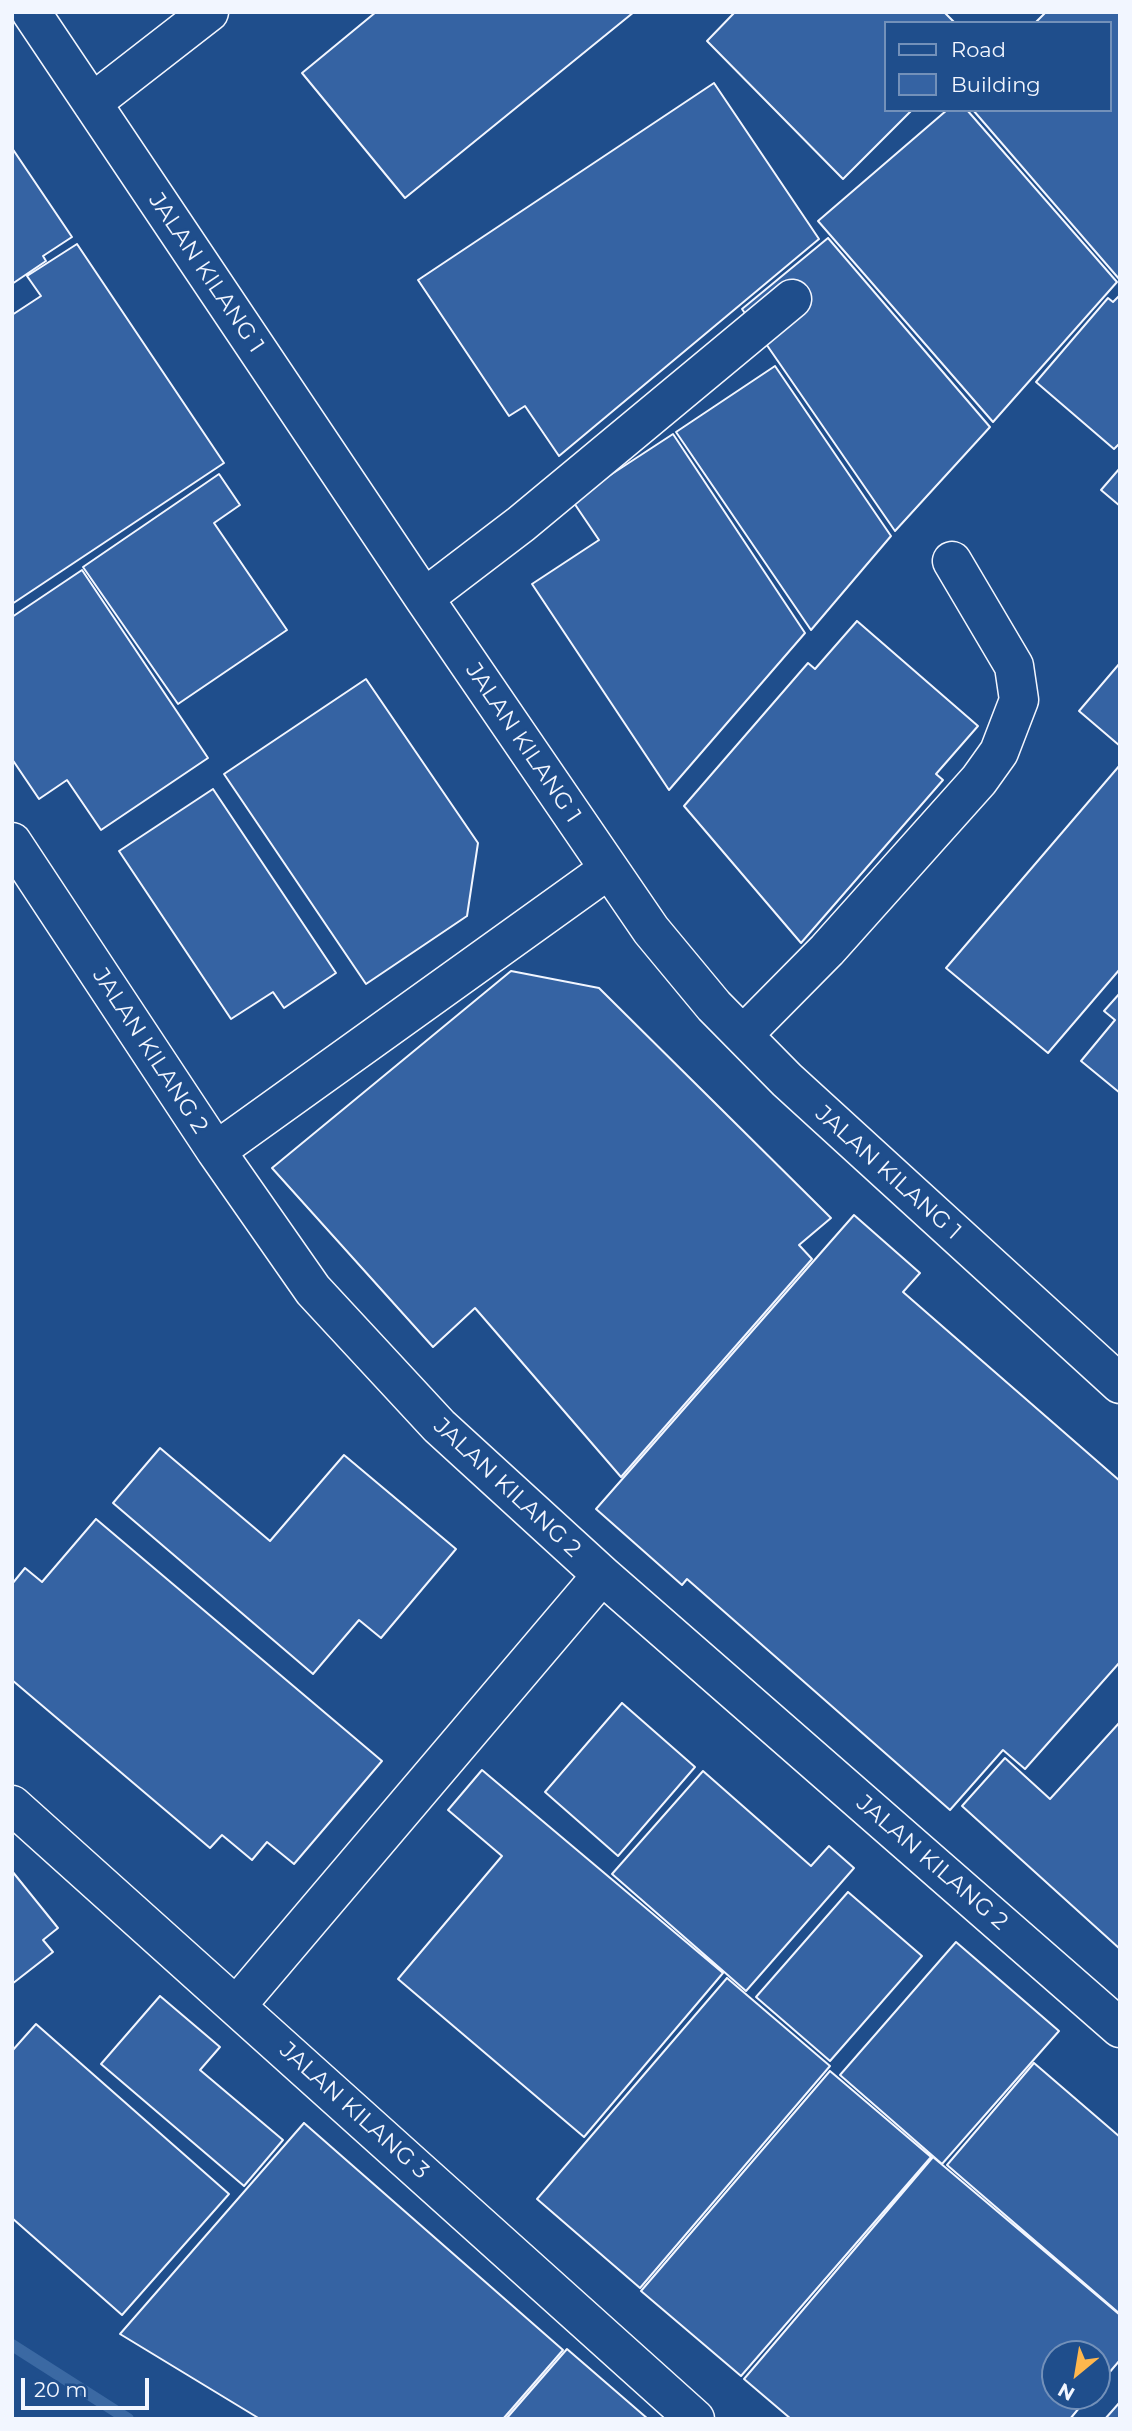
<!DOCTYPE html>
<style>
body{margin:0}
#map{position:relative;width:1132px;height:2431px;overflow:hidden;background:#1f4e8c;font-family:Montserrat,sans-serif}
canvas{display:block}
.frame{position:absolute;inset:0;border:14px solid #f2f6ff;pointer-events:none}
.legend{position:absolute;left:884px;top:21px;width:228px;height:91px;box-sizing:border-box;background:#1f4e8c;border:2px solid #7391ba;margin:0;padding:9px 12px;list-style:none;font-size:21px;color:#f2f6ff}
.legend li{display:flex;align-items:center;gap:14px;height:35px}
.legend b{width:35px;border:2px solid #7391ba}
.north{position:absolute;left:1041px;top:2340px;width:70px;height:70px;box-sizing:border-box;background:#1f4e8c;border:2px solid #7391ba;border-radius:50%;rotate:210deg;font-size:19px;font-weight:700;line-height:28px;text-align:center;color:#f2f6ff}
.north::after{content:'';display:block;margin:auto;width:24px;height:32px;background:#ffb74d;clip-path:polygon(50% 0,100% 100%,50% 72%,0 100%)}
.scale{position:absolute;left:21px;top:2378px;width:128px;height:32px;box-sizing:border-box;border:4px solid #f2f6ff;border-top:0;padding-left:9px;font-size:21px;line-height:24px;white-space:nowrap;color:#f2f6ff;-webkit-text-stroke:5px #1f4e8c;paint-order:stroke}
</style>
<div id="map">
<canvas width="1132" height="2431"></canvas>
<div class="frame"></div>
<ul class="legend">
<li><b style="height:9px;background:#1f4e8c"></b>Road</li>
<li><b style="height:19px;background:#3563a3"></b>Building</li>
</ul>
<div class="north">N</div>
<div class="scale">20 m</div>
</div>
<script>
const g = document.querySelector('canvas').getContext('2d');
g.lineJoin = 'round';
function toPath(rows) {
  const path = new Path2D();
  for (const r of rows) {
    path.moveTo(r[0], r[1]);
    for (let i = 2; i < r.length; i += 2) path.lineTo(r[i], r[i + 1]);
  }
  return path;
}
function strokePath(path, color, width, dash) {
  g.strokeStyle = color;
  g.lineWidth = width;
  g.lineCap = dash ? 'butt' : 'round';
  g.setLineDash(dash || []);
  g.stroke(path);
}
function paint(path, color) {
  g.fillStyle = color;
  g.fill(path, 'evenodd');
}
function write(font, color, halo, rows, align = 'center') {
  g.font = font + ' Montserrat,sans-serif';
  g.lineWidth = 5;
  g.setLineDash([]);
  g.textBaseline = 'middle';
  g.strokeStyle = halo;
  g.fillStyle = color;
  for (const [text, x, y, turn = 0] of rows) {
    g.save();
    g.translate(x, y);
    g.rotate((+turn || 0) * Math.PI / 180);
    g.textAlign = isNaN(turn) ? turn : align;
    if (halo) g.strokeText(text, 0, 0);
    g.fillText(text, 0, 0);
    g.restore();
  }
}
const stream = toPath([
 [12,2345,128,2419]
]);
const building = toPath([
 [376,12,634,12,405,198,302,73,376,12],
 [735,12,944,12,955,23,885,23,885,110,912,110,843,179,707,41,735,12],
 [1046,12,1120,12,1120,280,973,110,1109,110,1109,23,1035,23,1046,12],
 [714,83,819,239,559,456,525,406,509,416,418,280,714,83],
 [947,110,967,110,1117,282,993,422,818,221,947,110],
 [12,148,72,237,43,256,46,261,12,284,12,148],
 [828,238,990,427,895,531,742,309,828,238],
 [77,244,224,463,12,604,12,315,41,296,27,276,77,244],
 [1120,295,1120,443,1114,449,1036,382,1108,298,1113,302,1120,295],
 [775,366,891,536,811,630,676,432,775,366],
 [673,434,805,633,669,790,532,584,599,540,572,500,673,434],
 [1120,468,1120,506,1101,490,1120,468],
 [219,474,240,505,214,523,287,630,178,704,83,567,219,474],
 [82,570,208,758,101,830,67,780,39,799,12,759,12,617,82,570],
 [857,621,978,726,936,774,943,780,801,943,684,806,808,663,815,669,857,621],
 [1120,663,1120,746,1079,711,1120,663],
 [366,679,478,843,467,916,366,984,224,774,366,679],
 [1120,765,1120,969,1048,1053,946,968,1120,765],
 [213,789,336,973,284,1008,273,992,231,1019,119,851,213,789],
 [511,971,599,988,831,1218,799,1245,812,1259,621,1477,475,1308,433,1347,272,1168,511,971],
 [1120,993,1120,1093,1081,1061,1115,1020,1104,1011,1120,993],
 [854,1215,920,1273,903,1292,1120,1481,1120,1662,1025,1769,1003,1750,950,1810,687,1579,682,1585,596,1509,854,1215],
 [160,1448,270,1541,344,1455,456,1549,381,1638,359,1620,313,1674,113,1503,160,1448],
 [96,1519,382,1761,294,1864,267,1842,252,1860,222,1835,210,1848,12,1680,12,1584,25,1568,42,1582,96,1519],
 [622,1703,695,1767,618,1856,545,1792,622,1703],
 [1120,1722,1120,1949,962,1806,1005,1758,1050,1799,1120,1722],
 [482,1770,723,1973,584,2137,398,1979,502,1856,448,1810,482,1770],
 [703,1771,811,1866,829,1846,854,1868,746,1991,612,1874,703,1771],
 [12,1871,58,1928,43,1940,53,1952,12,1984,12,1871],
 [848,1892,922,1956,830,2061,756,1997,848,1892],
 [956,1942,1059,2031,942,2164,840,2075,956,1942],
 [727,1978,830,2066,640,2288,537,2199,727,1978],
 [160,1996,220,2047,200,2070,283,2140,244,2186,101,2064,160,1996],
 [36,2024,229,2194,122,2315,12,2218,12,2051,36,2024],
 [1034,2063,1120,2137,1120,2314,947,2165,1034,2063],
 [830,2071,931,2157,741,2376,641,2291,830,2071],
 [304,2123,563,2350,503,2419,260,2419,120,2334,304,2123],
 [933,2157,1120,2315,1120,2360,1097,2387,1097,2354,1055,2354,1055,2396,1089,2396,1070,2419,791,2419,744,2379,933,2157],
 [567,2349,648,2419,506,2419,567,2349],
 [1120,2402,1120,2419,1105,2419,1120,2402]
]);
const minor = toPath([
 [31,12,424,598,651,930,714,1006,787,1080,1120,1384],
 [92,103,209,12],
 [424,598,521,524,792,299],
 [12,842,216,1151,313,1290,439,1426,602,1575,1120,2028],
 [743,1035,827,950,979,780,999,752,1019,700,1014,666,952,561],
 [216,1151,609,869],
 [12,1805,695,2419],
 [237,2005,602,1575]
]);
const streetNames = [
 ["JALAN KILANG 1",206,273,56],
 ["JALAN KILANG 1",523,743,56],
 ["JALAN KILANG 2",150,1051,57],
 ["JALAN KILANG 1",888,1173,42],
 ["JALAN KILANG 2",507,1488,43],
 ["JALAN KILANG 2",932,1863,41],
 ["JALAN KILANG 3",354,2111,42]
];
strokePath(stream, '#3b69a3', 12);
paint(building, '#3563a3');
strokePath(building, '#f2f6ff', 2);
strokePath(minor, '#f2f6ff', 41);
strokePath(minor, '#1f4e8c', 38);
write('23px', '#f2f6ff', '#1f4e8c', streetNames);
</script>
